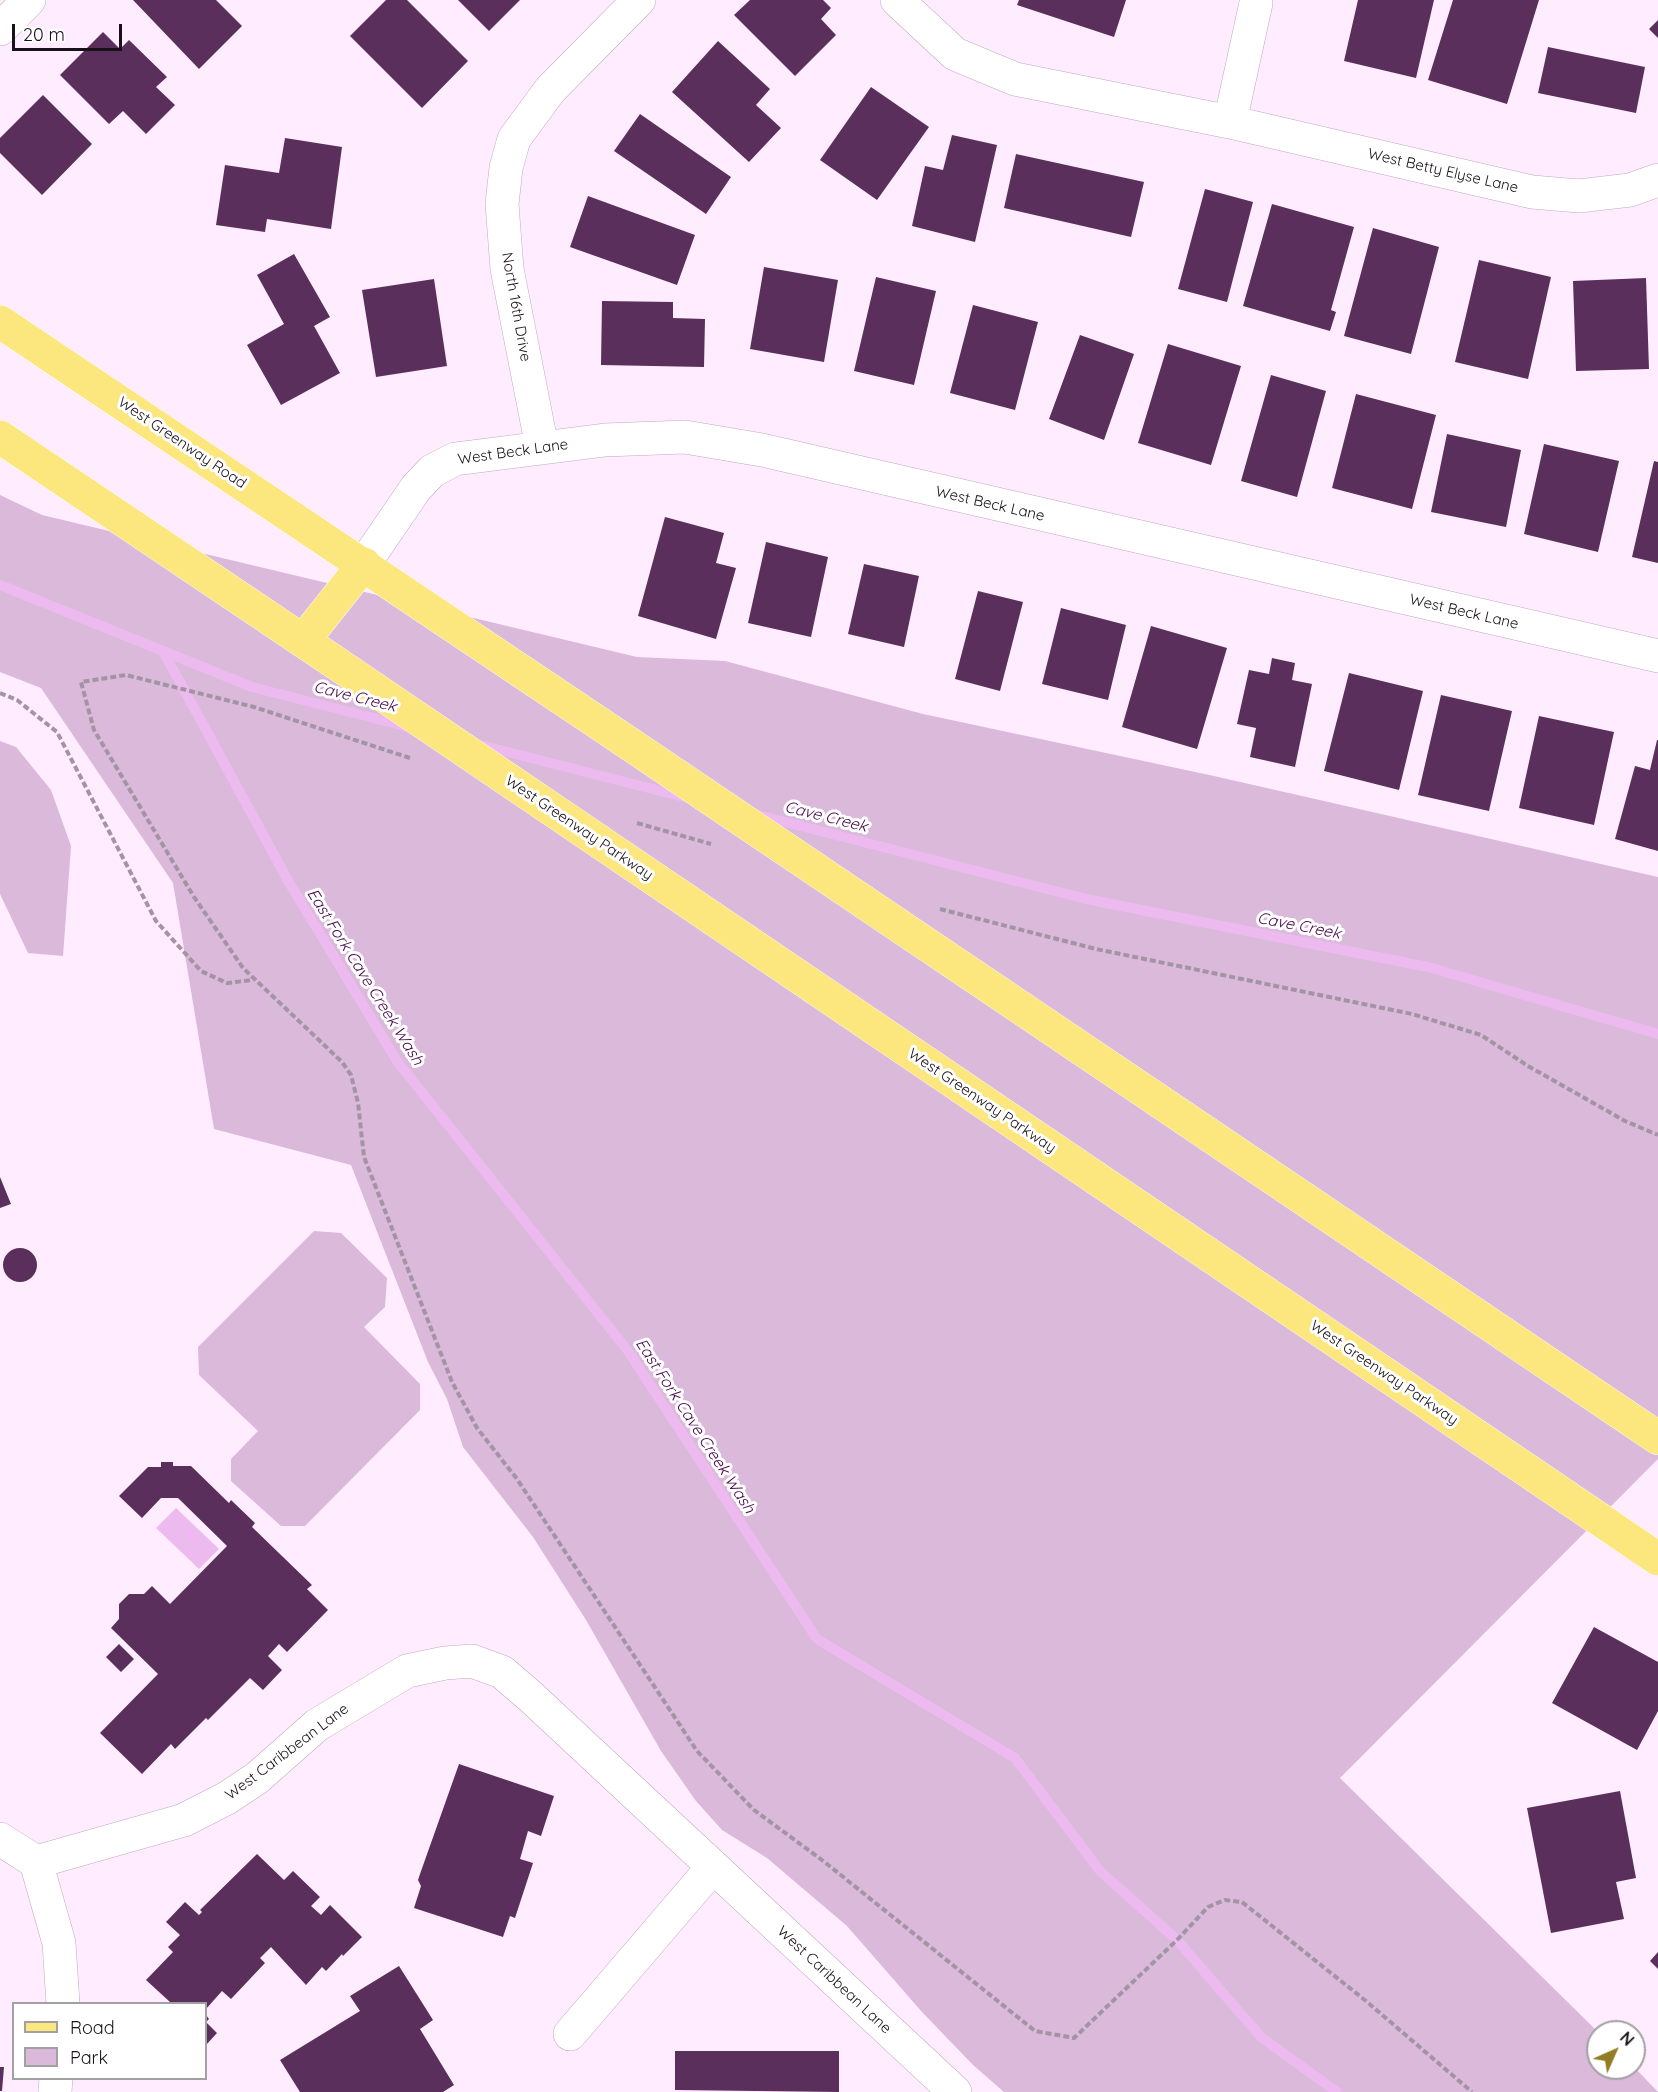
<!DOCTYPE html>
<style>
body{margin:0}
#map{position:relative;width:1658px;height:2092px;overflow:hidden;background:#ffecff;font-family:Quicksand,sans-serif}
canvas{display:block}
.legend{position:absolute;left:12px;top:2002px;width:195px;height:78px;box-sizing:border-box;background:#fff;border:2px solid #a3a0a3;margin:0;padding:8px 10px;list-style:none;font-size:18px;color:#191119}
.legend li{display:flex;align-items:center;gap:12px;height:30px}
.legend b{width:30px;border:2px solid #a3a0a3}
.north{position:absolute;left:1586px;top:2020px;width:60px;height:60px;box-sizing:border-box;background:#fff;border:2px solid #a3a0a3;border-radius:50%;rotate:45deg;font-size:16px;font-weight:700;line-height:24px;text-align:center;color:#191119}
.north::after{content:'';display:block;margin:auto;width:21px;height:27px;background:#927d24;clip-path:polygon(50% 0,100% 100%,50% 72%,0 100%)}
.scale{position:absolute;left:12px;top:24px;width:110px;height:27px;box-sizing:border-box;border:3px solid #191119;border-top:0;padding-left:8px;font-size:18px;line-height:21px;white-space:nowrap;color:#191119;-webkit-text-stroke:4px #fff;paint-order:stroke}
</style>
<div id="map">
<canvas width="1658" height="2092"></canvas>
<ul class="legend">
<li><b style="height:8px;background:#fce67e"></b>Road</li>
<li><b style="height:16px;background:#dab9db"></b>Park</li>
</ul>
<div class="north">N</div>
<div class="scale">20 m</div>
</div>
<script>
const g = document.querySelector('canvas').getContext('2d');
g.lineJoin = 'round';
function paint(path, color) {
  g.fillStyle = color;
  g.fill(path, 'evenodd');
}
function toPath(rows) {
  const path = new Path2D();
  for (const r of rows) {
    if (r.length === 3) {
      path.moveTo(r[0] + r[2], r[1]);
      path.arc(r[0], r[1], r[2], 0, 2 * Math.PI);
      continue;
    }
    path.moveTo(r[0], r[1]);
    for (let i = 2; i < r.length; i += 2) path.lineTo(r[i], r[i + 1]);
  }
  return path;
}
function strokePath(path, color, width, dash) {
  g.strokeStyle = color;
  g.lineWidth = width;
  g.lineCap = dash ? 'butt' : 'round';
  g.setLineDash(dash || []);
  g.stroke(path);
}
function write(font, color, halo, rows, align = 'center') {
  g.font = font + ' Quicksand,sans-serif';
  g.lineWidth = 6;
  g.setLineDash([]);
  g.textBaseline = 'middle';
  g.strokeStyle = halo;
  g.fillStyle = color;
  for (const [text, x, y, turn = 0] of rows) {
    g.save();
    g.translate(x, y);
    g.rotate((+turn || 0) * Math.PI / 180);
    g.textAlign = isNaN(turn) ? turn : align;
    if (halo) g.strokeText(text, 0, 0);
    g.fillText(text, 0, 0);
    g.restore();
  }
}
const green = toPath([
 [0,495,42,515,637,657,725,661,923,714,1214,776,1658,877,1658,1459,1340,1778,1598,2032,1598,2068,1634,2067,1658,2092,1004,2092,973,2065,922,2012,847,1926,767,1858,722,1830,696,1801,661,1751,586,1620,533,1537,463,1447,447,1399,428,1362,351,1165,214,1129,173,883,41,688,0,672],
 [0,741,16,747,51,790,71,846,63,956,28,953,0,894],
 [314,1231,341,1233,387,1278,385,1307,364,1327,420,1384,420,1410,305,1526,281,1526,231,1481,231,1459,258,1431,199,1375,198,1347]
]);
const water = toPath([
 [176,1508,219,1549,199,1569,156,1528]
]);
const stream = toPath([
 [0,585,252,687,409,727],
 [163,651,290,884,397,1061,628,1351,817,1639,1015,1758,1100,1871,1177,1940,1261,2037,1337,2092],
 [476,744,688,798],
 [758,815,1086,899,1428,967,1658,1034]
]);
const building = toPath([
 [133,0,216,0,242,26,199,69],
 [386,0,407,0,468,61,422,108,350,36],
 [458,0,520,0,489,31],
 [750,0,823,0,831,8,821,19,836,35,795,76,734,15],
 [1019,0,1126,0,1114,37,1017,5],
 [1358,0,1434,0,1416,78,1344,61],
 [1453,0,1539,0,1507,104,1428,80],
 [1658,20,1658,38,1649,29],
 [103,32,120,49,129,40,167,77,156,87,175,105,146,134,123,111,109,124,60,75],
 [718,41,770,89,756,105,781,128,749,162,672,92],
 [1548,47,1645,67,1636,113,1538,93],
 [871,87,929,127,877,200,820,160],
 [43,95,92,144,42,195,0,153,0,138],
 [640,114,731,177,706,214,614,151],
 [952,135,997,145,975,242,912,226,925,166,943,170],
 [285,138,342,147,331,229,267,219,265,232,216,225,225,165,279,173],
 [1016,154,1144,182,1131,237,1004,208],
 [1205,189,1253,202,1227,302,1178,289],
 [588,196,695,235,677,285,570,247],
 [1272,204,1354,227,1331,310,1336,312,1330,331,1243,306],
 [1373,228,1439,247,1411,354,1344,336],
 [294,254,330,317,314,326,340,373,281,405,247,345,284,324,257,275],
 [1479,260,1551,277,1528,379,1455,362],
 [764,267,838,280,824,362,750,349],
 [876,277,936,291,914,385,854,371],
 [1646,278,1649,369,1576,371,1573,281],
 [434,279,447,366,376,377,362,290],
 [602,301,673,302,673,318,705,319,704,367,601,365],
 [973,305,1038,322,1015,410,950,393],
 [1080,335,1134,354,1104,440,1049,419],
 [1168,344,1241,366,1211,465,1138,443],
 [1271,375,1326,391,1297,497,1241,481],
 [1356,394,1436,415,1412,509,1332,488],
 [1447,434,1521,450,1506,527,1431,512],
 [1544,444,1619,461,1598,552,1524,534],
 [1654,461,1658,462,1658,563,1632,557],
 [665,517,724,533,716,563,736,568,716,639,638,616],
 [766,542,828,557,811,637,748,623],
 [864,564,919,576,904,647,848,634],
 [978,591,1023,602,1000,691,955,679],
 [1061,608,1126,625,1108,700,1042,684],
 [1151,626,1227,648,1197,749,1122,727],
 [1272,658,1295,663,1292,680,1312,684,1295,767,1250,757,1256,728,1237,724,1249,670,1269,674],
 [1349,673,1423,691,1399,790,1324,771],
 [1441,695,1512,711,1489,811,1418,795],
 [1539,716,1614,732,1594,825,1519,808],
 [1657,740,1658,740,1658,851,1615,839,1635,766,1650,770],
 [0,1177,11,1204,0,1208],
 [20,1265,17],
 [161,1462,173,1462,173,1466,191,1466,229,1503,231,1500,255,1523,252,1527,312,1585,307,1589,328,1610,287,1652,279,1644,268,1656,282,1670,263,1690,250,1678,208,1720,206,1718,175,1749,171,1744,142,1774,100,1733,158,1674,111,1628,119,1619,119,1604,129,1594,144,1594,152,1586,170,1604,227,1546,178,1498,161,1498,142,1518,119,1496,148,1467,161,1467],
 [1594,1627,1658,1662,1658,1711,1637,1750,1552,1703],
 [119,1644,134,1659,121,1672,106,1657],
 [459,1764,554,1796,541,1836,528,1831,520,1859,533,1863,515,1918,510,1916,503,1937,414,1908,421,1886,418,1880,420,1874],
 [1620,1791,1636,1878,1616,1882,1624,1919,1551,1933,1527,1808],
 [257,1854,284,1880,293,1871,320,1897,311,1906,321,1915,330,1905,362,1937,343,1956,342,1954,326,1971,322,1967,306,1985,271,1947,260,1958,265,1963,231,1999,222,1991,206,2009,206,2004,168,2004,170,2002,146,1980,173,1952,168,1947,180,1935,166,1922,185,1902,199,1915,202,1912,200,1910],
 [1658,1952,1658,1969,1650,1961],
 [399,1966,433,2020,420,2029,454,2085,443,2092,300,2092,280,2060,360,2011,350,1996],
 [206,2015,209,2019,206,2022,217,2033,206,2045],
 [675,2051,839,2051,839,2092,675,2090],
 [0,2067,4,2067,2,2091,0,2091]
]);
const path = toPath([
 [0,693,17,700,57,732,156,921,201,971,227,983,253,980],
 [410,758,254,707,126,675,81,682,94,730,194,897,243,968,342,1062,351,1075,358,1103,364,1157,452,1382,477,1428,517,1479,697,1751,754,1810,822,1860,1035,2031,1074,2038,1177,1940,1208,1907,1225,1900,1242,1902,1366,2001,1472,2092],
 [637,823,711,844],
 [940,909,1096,949,1412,1014,1481,1035,1528,1066,1625,1121,1658,1135]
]);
const minor = toPath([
 [897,0,955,54,1015,79,1230,122,1532,192,1579,196,1630,190,1658,180],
 [0,29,29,0],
 [1230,122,1256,3],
 [542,447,507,269,502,204,506,168,514,139,550,90,639,0],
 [364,564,416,488,432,471,455,459,605,440,685,437,762,450,1658,656],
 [0,1839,36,1862,59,1943,63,2004],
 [36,1862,184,1820,227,1798,257,1778,317,1725,407,1671,445,1663,472,1661,502,1672,530,1696,955,2092],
 [570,2034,713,1867],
 [55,2092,56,2078]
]);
const major = toPath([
 [0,322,609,730],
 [0,437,330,659],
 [303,641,364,564],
 [659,882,1658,1559],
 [1162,1103,1658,1438]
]);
const majorBridge = toPath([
 [330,659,659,882],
 [609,730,1162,1103]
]);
const streetNames = [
 ["West Betty Elyse Lane",1443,171,13],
 ["North 16th Drive",516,307,80],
 ["West Greenway Road",182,443,34],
 ["West Beck Lane",513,452,-8],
 ["West Beck Lane",990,504,13],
 ["West Beck Lane",1464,612,13],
 ["West Greenway Parkway",579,828,34],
 ["West Greenway Parkway",982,1101,34],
 ["West Greenway Parkway",1384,1373,34],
 ["West Caribbean Lane",287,1752,-37],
 ["West Caribbean Lane",834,1980,43]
];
const waterNames = [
 ["Cave Creek",355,697,14],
 ["Cave Creek",826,817,14],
 ["Cave Creek",1299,926,11],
 ["East Fork Cave Creek Wash",365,977,58],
 ["East Fork Cave Creek Wash",695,1426,57]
];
paint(green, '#dab9db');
paint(water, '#edbaef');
strokePath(stream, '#edbaef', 10);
paint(building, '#5a2f5c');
strokePath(minor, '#bfa9bf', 34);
strokePath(major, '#fff', 34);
strokePath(path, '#a394a3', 4, [6, 3]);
strokePath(minor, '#fff', 33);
strokePath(major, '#fce67e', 33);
strokePath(majorBridge, '#fff', 34, []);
strokePath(majorBridge, '#fce67e', 33);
write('15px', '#191119', '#fff', streetNames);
write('italic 16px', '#470a4b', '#fff', waterNames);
</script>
